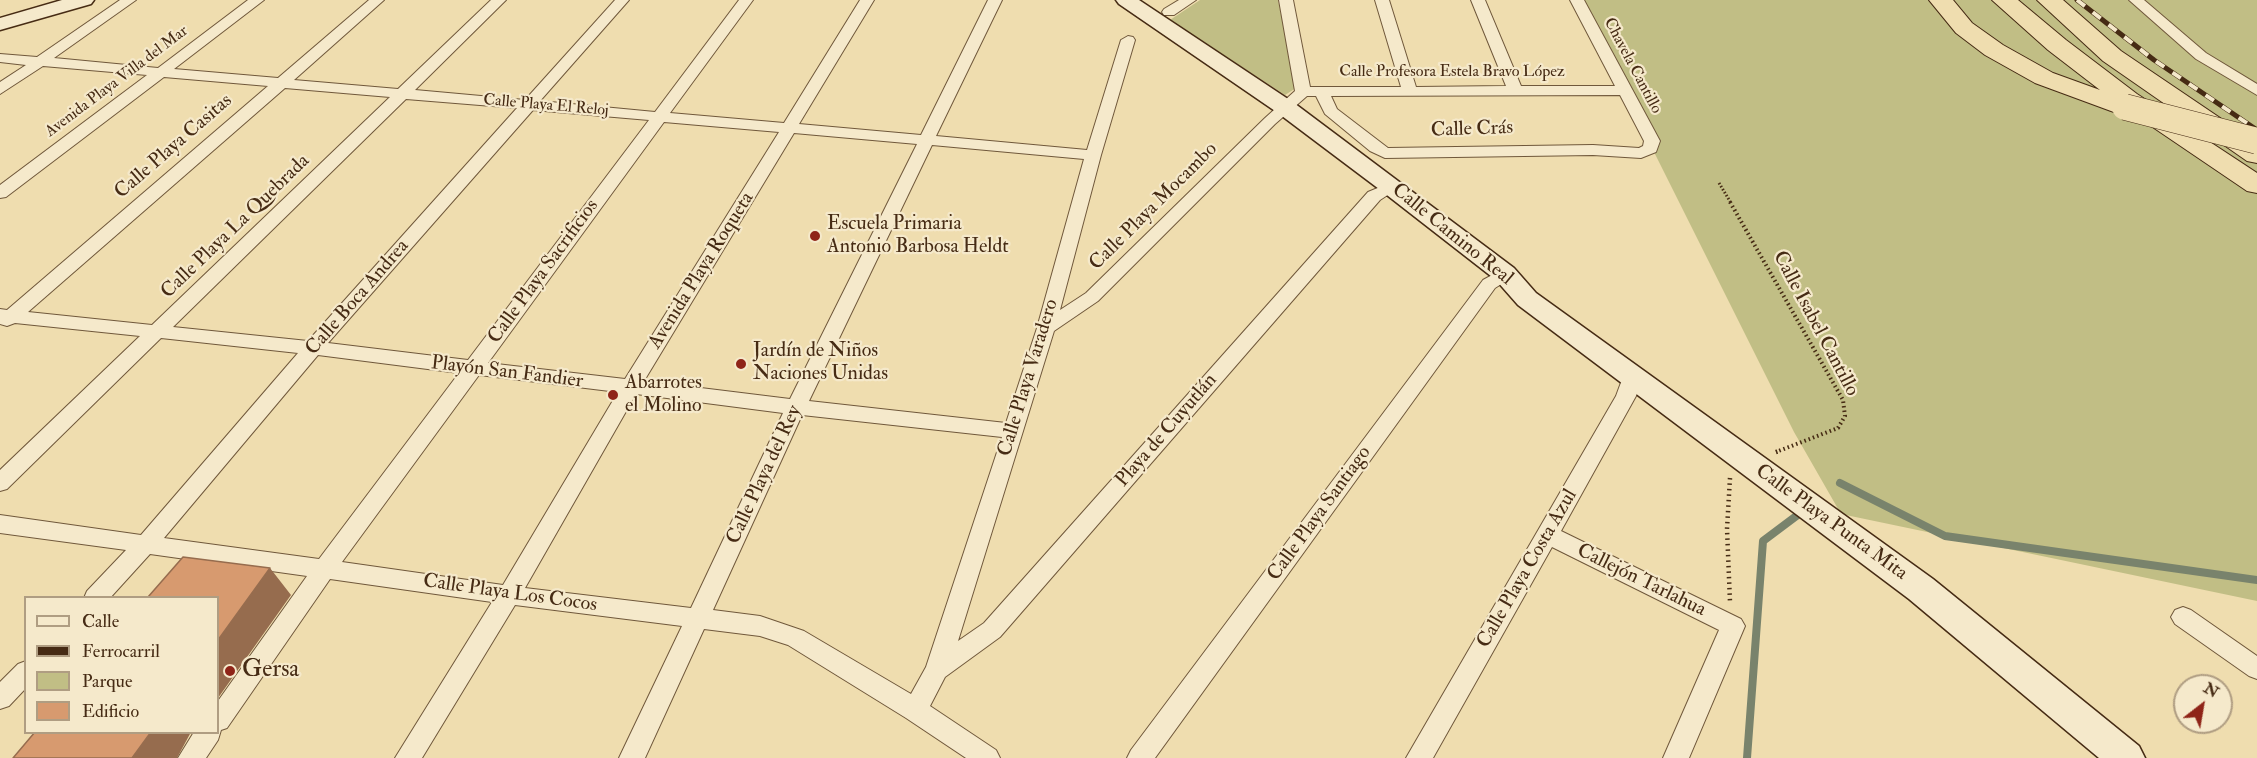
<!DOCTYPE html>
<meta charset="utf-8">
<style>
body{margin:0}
#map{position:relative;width:2257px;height:758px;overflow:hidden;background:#efddaf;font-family:"IM FELL Double Pica",serif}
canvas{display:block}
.legend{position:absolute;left:24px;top:596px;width:195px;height:138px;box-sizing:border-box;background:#f5e9cb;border:2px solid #af9d82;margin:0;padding:8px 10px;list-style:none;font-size:18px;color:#462b14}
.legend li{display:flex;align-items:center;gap:12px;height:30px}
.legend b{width:30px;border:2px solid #af9d82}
.north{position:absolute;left:2173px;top:674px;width:60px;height:60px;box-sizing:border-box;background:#f5e9cb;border:2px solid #af9d82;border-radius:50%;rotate:31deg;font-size:16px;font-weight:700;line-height:24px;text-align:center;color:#462b14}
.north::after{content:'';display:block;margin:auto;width:21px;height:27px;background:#8f2418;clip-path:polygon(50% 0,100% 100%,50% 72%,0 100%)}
</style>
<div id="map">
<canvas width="2257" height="758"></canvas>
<ul class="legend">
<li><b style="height:8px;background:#f5e9cb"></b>Calle</li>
<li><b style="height:8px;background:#462b14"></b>Ferrocarril</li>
<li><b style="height:16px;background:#c1be85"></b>Parque</li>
<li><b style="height:16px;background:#d79a6f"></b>Edificio</li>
</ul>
<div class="north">N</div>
</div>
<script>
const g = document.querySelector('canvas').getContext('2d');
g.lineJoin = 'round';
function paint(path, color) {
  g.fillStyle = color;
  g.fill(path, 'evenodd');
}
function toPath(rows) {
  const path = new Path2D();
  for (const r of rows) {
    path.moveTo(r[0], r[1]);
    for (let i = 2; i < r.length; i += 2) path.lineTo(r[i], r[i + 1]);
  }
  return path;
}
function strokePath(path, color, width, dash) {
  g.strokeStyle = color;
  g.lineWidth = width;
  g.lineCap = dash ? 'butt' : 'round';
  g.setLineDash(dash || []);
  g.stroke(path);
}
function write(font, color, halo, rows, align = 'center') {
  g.font = font + ' "IM FELL Double Pica",serif';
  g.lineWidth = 4.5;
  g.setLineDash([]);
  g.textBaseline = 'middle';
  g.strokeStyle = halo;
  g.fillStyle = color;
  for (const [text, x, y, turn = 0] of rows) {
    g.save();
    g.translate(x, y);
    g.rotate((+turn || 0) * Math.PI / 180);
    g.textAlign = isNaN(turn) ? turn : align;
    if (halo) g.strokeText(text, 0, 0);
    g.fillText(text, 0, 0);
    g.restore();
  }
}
const green = toPath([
 [1200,0,1278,0,1296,88,1285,95,1170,20],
 [1578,0,2257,0,2257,601,1841,514,1794,432]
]);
const stream = toPath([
 [1840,483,1945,536,2257,580],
 [1747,758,1763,541,1803,511]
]);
const pathFar2 = toPath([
 [1719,183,1731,203]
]);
const pathFar1 = toPath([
 [1730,202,1843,400,1845,416,1838,428,1776,452]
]);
const path = toPath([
 [1776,452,1779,451],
 [1730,478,1727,529,1730,602]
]);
const street = toPath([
 [120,0,136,0,54,58,158,68,248,0,264,0,174,69,278,78,369,0,384,0,294,80,398,89,491,0,506,0,415,90,525,100,615,0,629,0,540,101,655,112,739,0,753,0,670,113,784,123,860,0,874,0,799,124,921,135,988,0,1002,0,936,136,1087,150,1121,40,1128,36,1133,37,1135,40,1101,155,1060,310,1086,293,1265,118,1295,91,1279,0,1293,0,1310,87,1401,87,1375,0,1389,0,1416,87,1506,86,1471,0,1485,0,1521,86,1615,86,1570,0,1584,0,1660,141,1656,152,1641,158,1593,155,1385,158,1370,151,1325,114,1316,96,1307,96,1275,124,1098,301,1054,331,958,641,984,623,1368,192,1392,182,1400,187,1380,200,1000,637,945,677,930,706,996,750,1000,758,966,758,906,718,788,645,760,636,704,629,645,758,619,758,682,626,515,605,422,758,395,758,492,602,330,579,227,728,221,730,218,740,206,758,178,758,194,732,218,732,218,701,307,576,150,554,110,598,84,598,87,591,126,550,0,533,0,515,141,535,298,353,161,338,7,489,0,491,0,470,140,336,15,323,7,326,0,324,0,309,7,310,268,86,164,77,6,197,0,198,0,185,147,75,43,66,0,94,0,82,26,65,0,62,0,54,37,57,120,0],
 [285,88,390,97,152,325,28,312,285,88],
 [1620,95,1644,141,1643,146,1639,148,1593,145,1388,148,1337,109,1331,96,1620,95],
 [406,99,517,108,308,341,173,327,406,99],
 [533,110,649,120,468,360,328,343,533,110],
 [664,122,779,132,625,379,488,363,664,122],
 [794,133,917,144,790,399,644,381,794,133],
 [932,145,1084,159,1037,328,1006,423,809,401,932,145],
 [318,355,459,373,319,559,164,538,318,355],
 [479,375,618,392,503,585,342,562,479,375],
 [636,394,783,413,691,608,525,588,636,394],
 [802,415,1002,437,926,667,911,694,804,631,760,616,713,610,802,415],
 [1179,0,1196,0,1174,15,1164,15,1162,12,1164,9,1179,0],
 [2129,0,2144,0,2206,53,2257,84,2257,95,2196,59,2129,0],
 [1505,268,1511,270,1514,274,1511,278,1495,288,1155,758,1127,758,1131,750,1483,280,1505,268],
 [1633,370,1640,372,1643,377,1636,396,1561,531,1741,619,1745,626,1689,758,1663,758,1719,630,1552,547,1433,758,1406,758,1616,396,1623,377,1626,372,1633,370],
 [2183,607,2191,610,2257,656,2257,679,2249,676,2175,624,2171,617,2175,610,2183,607],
 [26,661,26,688,9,706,0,709,0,682,18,664,26,661]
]);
const secondary = toPath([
 [62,0,94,0,91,4,0,30,0,18,62,0],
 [1116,0,1139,0,1294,103,1514,268,1536,293,1933,579,2139,746,2145,758,2099,758,1909,599,1518,305,1496,280,1383,192,1278,113,1119,4,1116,0]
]);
const highway = toPath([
 [1929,0,1953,0,1972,23,2003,45,2053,73,2100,90,2048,50,1992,0,2018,0,2066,40,2137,94,2257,173,2257,193,2247,191,2129,111,2120,114,2111,111,2035,83,1985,55,1956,33,1929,0],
 [2037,0,2063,0,2121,51,2257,143,2257,163,2247,161,2103,61,2037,0]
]);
const rail = toPath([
 [2077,0,2154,60,2257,130]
]);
const highwayBridge = toPath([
 [2125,107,2257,141]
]);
const shadedWall = toPath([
 [270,568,291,595,218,698,218,640],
 [151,732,191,732,177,758,132,758]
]);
const building = toPath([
 [183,557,270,568,218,640,218,597,148,597,183,557],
 [35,732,151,732,132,758,13,758,35,732]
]);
const markers = [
 [815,236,6,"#8f2418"],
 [741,364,6,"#8f2418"],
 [613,395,6,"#8f2418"],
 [230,671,6,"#8f2418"]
];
const farStreetnames = [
 ["Chavela Cantillo",1632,66,62],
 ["Calle Profesora Estela Bravo López",1452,73],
 ["Avenida Playa Villa del Mar",117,82,-37],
 ["Calle Playa El Reloj",546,106,5]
];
const streetNames = [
 ["Calle Crás",1472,130,-2],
 ["Calle Playa Casitas",174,147,-41],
 ["Calle Playa Mocambo",1154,207,-45],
 ["Calle Playa La Quebrada",236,227,-44],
 ["Calle Camino Real",1452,235,39],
 ["Avenida Playa Roqueta",702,271,-58],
 ["Calle Playa Sacrificios",544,272,-54],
 ["Calle Boca Andrea",358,298,-49],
 ["Calle Isabel Cantillo",1815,324,62],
 ["Playón San Fandier",507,373,7],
 ["Calle Playa Varadero",1029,378,-73],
 ["Playa de Cuyutlán",1167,431,-49],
 ["Calle Playa del Rey",765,475,-65],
 ["Calle Playa Santiago",1320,514,-54],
 ["Calle Playa Punta Mita",1831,523,36],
 ["Calle Playa Costa Azul",1528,569,-60],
 ["Callejón Tarlahua",1641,581,26],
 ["Calle Playa Los Cocos",510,594,8]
];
const poiNames = [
 ["Escuela Primaria",827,225],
 ["Antonio Barbosa Heldt",827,248],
 ["Jardín de Niños",753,352],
 ["Naciones Unidas",753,375],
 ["Abarrotes",625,384],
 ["el Molino",625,407]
];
const nearPoinames = [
 ["Gersa",242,671]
];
paint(green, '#c1be85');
strokePath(stream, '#79836c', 8);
strokePath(street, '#70583b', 2);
strokePath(secondary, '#462b14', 3);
strokePath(highway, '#462b14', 2);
strokePath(pathFar2, '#462b14', 3, [1.5, 2]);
strokePath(pathFar1, '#462b14', 4, [1.5, 3]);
strokePath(path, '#462b14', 4.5, [1.5, 4]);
paint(street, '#f5e9cb');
paint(secondary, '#f5e9cb');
paint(highway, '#efddaf');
strokePath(rail, '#462b14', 5);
strokePath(rail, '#f5e9cb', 4, [10]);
strokePath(highwayBridge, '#462b14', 27, []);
strokePath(highwayBridge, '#efddaf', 26);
paint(shadedWall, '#966c4e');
paint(building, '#d79a6f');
strokePath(building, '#966c4e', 1.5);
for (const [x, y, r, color] of markers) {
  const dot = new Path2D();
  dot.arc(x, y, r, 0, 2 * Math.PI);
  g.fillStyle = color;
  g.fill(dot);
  strokePath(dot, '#f5e9cb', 2);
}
write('16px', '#462b14', '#f5e9cb', farStreetnames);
write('20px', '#462b14', '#f5e9cb', streetNames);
write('20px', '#462b14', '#f5e9cb', poiNames, 'left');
write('24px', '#462b14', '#f5e9cb', nearPoinames, 'left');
</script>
